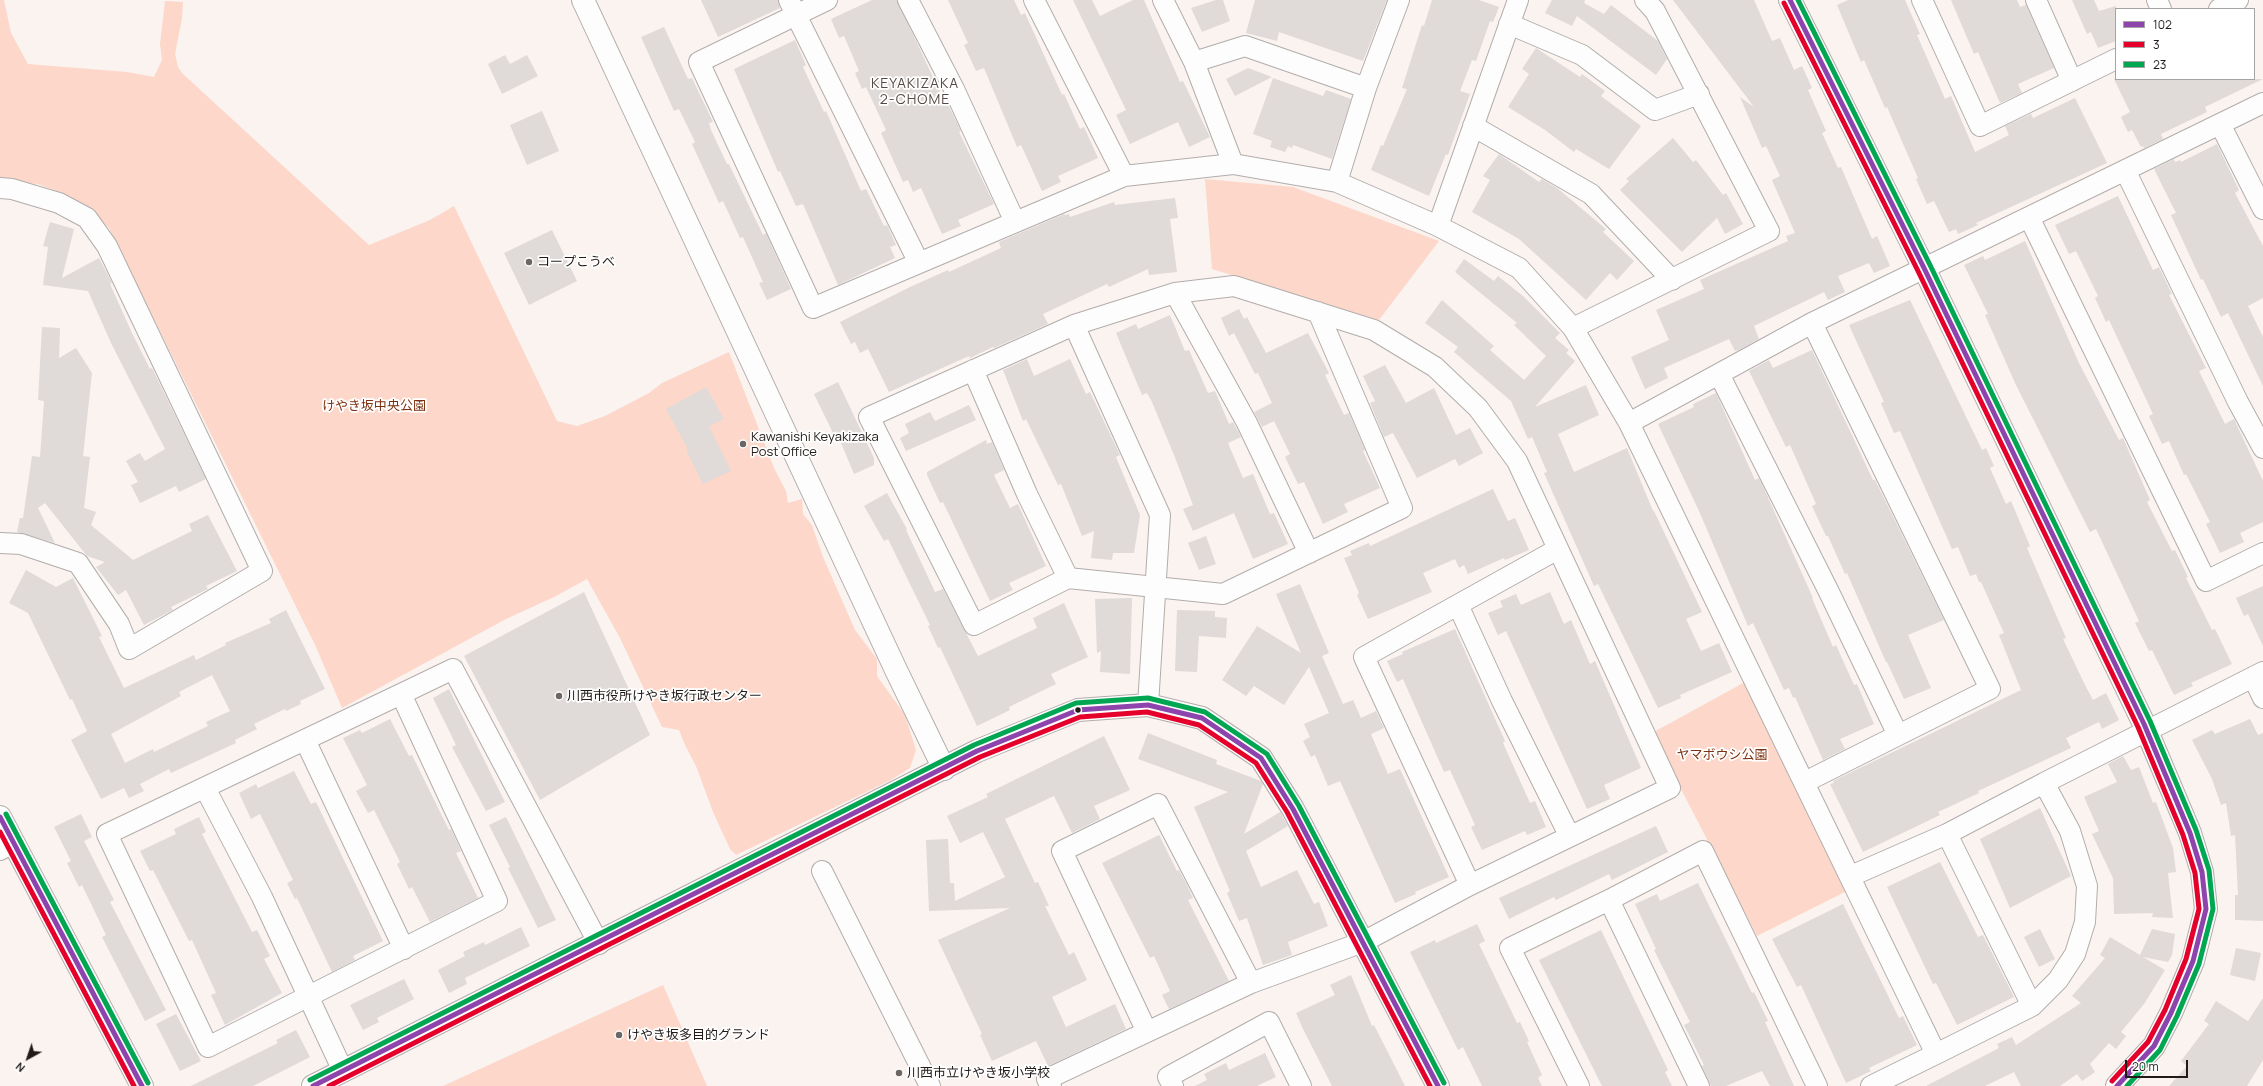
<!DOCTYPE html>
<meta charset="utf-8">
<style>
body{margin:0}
#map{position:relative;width:2263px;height:1086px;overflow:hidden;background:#faf3f0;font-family:Manrope,sans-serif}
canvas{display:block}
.legend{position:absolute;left:2115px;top:8px;width:140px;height:72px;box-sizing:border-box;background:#fff;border:1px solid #a6a3a3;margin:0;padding:5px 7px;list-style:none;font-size:12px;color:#201a18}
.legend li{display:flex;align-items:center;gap:8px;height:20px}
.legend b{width:20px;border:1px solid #a6a3a3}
.north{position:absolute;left:8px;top:1038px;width:40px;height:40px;-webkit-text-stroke:3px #fff;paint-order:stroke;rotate:220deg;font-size:11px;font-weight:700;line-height:16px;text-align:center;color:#201a18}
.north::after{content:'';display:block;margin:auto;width:14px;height:18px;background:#201a18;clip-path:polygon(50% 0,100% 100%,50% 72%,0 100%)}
.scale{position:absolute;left:2125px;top:1060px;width:63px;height:18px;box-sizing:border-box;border:2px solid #201a18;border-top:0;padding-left:5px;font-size:12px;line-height:14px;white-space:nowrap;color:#201a18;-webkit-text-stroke:3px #fff;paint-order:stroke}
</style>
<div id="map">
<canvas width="2263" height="1086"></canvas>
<ul class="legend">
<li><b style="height:5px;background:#8e44ad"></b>102</li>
<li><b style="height:5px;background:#e4002b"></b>3</li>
<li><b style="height:5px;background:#00a651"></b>23</li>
</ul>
<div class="north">N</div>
<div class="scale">20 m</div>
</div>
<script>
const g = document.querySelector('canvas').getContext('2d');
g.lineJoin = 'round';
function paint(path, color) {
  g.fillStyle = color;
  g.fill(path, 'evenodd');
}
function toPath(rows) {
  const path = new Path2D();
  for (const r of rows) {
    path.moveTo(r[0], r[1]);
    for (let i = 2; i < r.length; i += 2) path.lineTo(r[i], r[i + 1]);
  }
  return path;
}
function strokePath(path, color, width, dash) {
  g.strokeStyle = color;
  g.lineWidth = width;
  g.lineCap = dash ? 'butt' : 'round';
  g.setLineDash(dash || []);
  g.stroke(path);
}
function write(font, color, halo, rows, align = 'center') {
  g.font = font + ' Manrope,"Noto Sans JP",sans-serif';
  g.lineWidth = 3.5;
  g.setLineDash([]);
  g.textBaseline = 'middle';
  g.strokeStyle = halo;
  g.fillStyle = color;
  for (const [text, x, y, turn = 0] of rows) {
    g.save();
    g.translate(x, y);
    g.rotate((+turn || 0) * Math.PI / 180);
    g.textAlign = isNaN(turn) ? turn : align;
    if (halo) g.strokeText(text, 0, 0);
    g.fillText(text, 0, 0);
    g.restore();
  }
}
const green = toPath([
 [0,0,4,0,11,33,28,64,127,72,154,77,162,60,160,44,165,1,183,2,182,18,175,54,178,67,182,73,369,245,430,220,454,206,557,421,577,426,605,416,649,393,662,383,729,352,774,468,786,491,788,503,802,499,803,514,812,525,823,557,855,630,877,659,877,676,905,715,916,750,910,768,889,781,736,855,730,849,713,812,696,766,685,745,679,730,662,727,620,638,587,579,554,597,506,619,342,708,316,647,109,228,93,213,64,194,38,184,0,181],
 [1205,179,1293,187,1439,241,1379,320,1212,269],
 [1745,682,1847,891,1757,936,1652,733],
 [663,985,707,1086,443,1086]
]);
const building = toPath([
 [701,0,778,0,780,8,718,37],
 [872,0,897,0,946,105,948,104,961,131,959,132,994,204,958,220,961,226,942,234,921,188,913,192,908,180,903,182,881,133,886,130,866,87,862,89,855,73,859,71,844,36,839,38,831,19],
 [948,0,1014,0,1021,15,1025,13,1062,95,1064,94,1080,129,1084,127,1098,158,1058,176,1061,182,1042,191,1021,145,1017,147,984,68,976,71,964,45,968,43],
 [1073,0,1092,0,1100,16,1133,0,1144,0,1180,82,1183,81,1210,137,1189,147,1178,122,1130,144,1116,115,1126,110],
 [1216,0,1223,0,1230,21,1202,32,1191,8],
 [1255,0,1387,0,1363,61,1279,32,1277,41,1246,33],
 [1432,0,1479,0,1499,7,1493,22,1490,21,1476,61,1472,60,1460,91,1470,94,1448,155,1446,154,1429,196,1371,170,1381,145,1383,146,1407,89,1402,88,1422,25,1424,26],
 [1552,0,1585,0,1584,3,1604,14,1611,5,1658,41,1667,59,1656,75,1577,16,1572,26,1545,13],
 [1673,0,1754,0,1772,41,1780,38,1794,70,1802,66,1812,88,1808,90,1826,131,1822,133,1838,168,1841,167,1872,239,1877,236,1890,266,1874,273,1869,263,1838,276,1845,292,1828,300,1824,292,1754,326,1759,339,1739,350,1735,351,1729,339,1664,368,1668,378,1645,389,1631,357,1669,340,1656,310,1704,289,1700,280,1788,241,1786,236,1795,233,1772,180,1780,176,1766,146,1762,148,1740,97,1754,107],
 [1848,0,1905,0,1920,34,1917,35,1945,99,1951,96,1975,152,2009,135,2005,126,2031,114,2033,118,2075,98,2107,163,1976,223,1978,225,1958,234,1956,229,1949,232,1934,201,1927,204,1916,179,1918,178,1887,107,1885,108,1864,60,1861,62,1837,5],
 [1951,0,2017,0,2020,7,2026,5,2054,68,2018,84,2022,93,2000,103,1978,52,1974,54],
 [2072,0,2094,0,2099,11,2116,6,2116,41,2098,48,2091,32,2087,34],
 [664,27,688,79,692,78,713,122,709,123,711,130,727,164,729,164,763,235,766,233,791,289,767,300,759,283,763,282,743,237,740,238,723,201,719,203,692,144,695,142,679,109,674,111,641,37],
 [795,40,806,65,803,67,824,112,826,111,861,191,866,189,884,226,887,225,896,245,890,247,895,258,838,285,803,204,796,206,780,171,778,172,734,69],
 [1536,48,1580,77,1582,74,1605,91,1601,96,1641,126,1609,169,1576,149,1574,152,1545,130,1508,107,1529,74,1522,69],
 [505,55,510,64,527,55,538,76,502,94,488,64],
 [1248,68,1272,77,1235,96,1226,79],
 [1273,78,1323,96,1326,90,1351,99,1332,159,1293,145,1292,148,1288,146,1285,152,1270,147,1272,141,1253,134],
 [2114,79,2263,79,2205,107,2207,112,2161,134,2163,139,2144,148,2143,146,2141,147,2132,130,2128,132,2121,117,2130,112],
 [542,111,559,151,527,165,510,125],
 [1673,138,1693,162,1696,160,1723,195,1726,193,1743,224,1725,234,1717,218,1682,252,1620,190,1629,181,1626,179],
 [2217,144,2239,190,2235,193,2263,246,2263,298,2248,306,2263,337,2263,386,2228,313,2221,317,2203,279,2201,280,2171,215,2176,213,2154,169,2174,159,2175,162,2180,160,2181,162],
 [1499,154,1539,182,1542,179,1557,188,1606,229,1603,232,1634,261,1617,280,1610,273,1586,300,1519,239,1472,212,1490,180,1483,176],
 [2118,196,2153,270,2159,267,2172,294,2169,295,2206,368,2199,371,2225,424,2234,419,2263,481,2263,522,2240,533,2244,542,2220,553,2206,524,2210,522,2186,474,2184,475,2169,441,2162,444,2149,416,2153,414,2109,320,2106,322,2095,298,2098,296,2076,251,2069,254,2055,225],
 [1175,198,1178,218,1170,219,1177,272,1149,275,1148,269,1109,287,1107,284,1043,314,1048,324,994,348,993,347,970,358,969,356,889,392,868,349,860,353,855,342,851,344,840,322,910,287,948,270,949,272,1001,248,999,242,1064,214,1065,215,1069,214,1070,217,1114,202,1115,205],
 [50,222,74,229,62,278,99,258,112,283,110,284,132,333,150,369,152,368,206,479,179,492,176,486,140,503,131,485,138,482,126,461,140,453,145,461,165,449,111,343,88,291,43,285,48,247,43,246],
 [552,230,577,281,529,305,504,253],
 [2025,241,2079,363,2119,440,2123,438,2150,500,2147,502,2172,551,2175,550,2188,577,2186,578,2212,630,2215,629,2232,664,2191,683,2193,686,2174,695,2152,650,2149,651,2135,623,2139,621,2096,529,2090,532,2015,383,1985,315,1988,314,1964,265,1983,256,1985,260],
 [1464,259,1494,281,1498,276,1524,297,1560,333,1555,338,1569,350,1566,353,1575,361,1535,407,1586,385,1599,415,1558,434,1574,472,1627,448,1653,511,1654,511,1702,612,1686,619,1701,651,1719,643,1732,672,1680,695,1681,698,1658,708,1598,584,1594,586,1544,473,1547,472,1532,437,1528,439,1511,401,1454,352,1458,347,1425,323,1442,300,1494,346,1490,350,1524,380,1546,356,1514,325,1517,323,1455,272],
 [1910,300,1982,450,1986,448,1994,466,1990,468,2006,504,2011,501,2030,546,2027,548,2066,638,2063,639,2085,685,2093,700,2106,693,2119,720,2102,729,2099,722,2066,738,2071,748,1978,791,1979,793,1938,812,1940,815,1863,852,1830,784,1834,783,1833,781,2021,690,1999,635,2004,633,1981,582,1979,582,1976,574,1970,576,1958,547,1952,549,1900,431,1894,433,1881,403,1884,402,1849,325],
 [1239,309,1244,319,1247,317,1266,353,1308,333,1329,373,1325,375,1344,415,1349,413,1365,450,1363,451,1380,488,1344,504,1348,512,1323,524,1304,482,1298,484,1285,457,1290,454,1274,421,1262,427,1254,412,1272,403,1258,373,1255,374,1234,333,1229,336,1221,318],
 [1170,315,1185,351,1189,350,1208,393,1215,391,1229,424,1233,422,1241,437,1228,443,1243,478,1253,474,1270,514,1274,513,1288,544,1253,559,1234,513,1193,531,1183,509,1193,505,1174,455,1152,402,1147,393,1142,395,1116,333,1136,324,1138,329],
 [42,327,60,328,59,358,76,348,92,373,83,456,90,457,84,508,96,512,91,525,133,560,192,531,189,524,208,515,237,571,206,586,208,589,171,607,173,610,144,625,126,590,118,595,96,567,105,562,87,556,45,503,38,508,55,543,17,532,20,518,23,518,32,456,40,457,44,401,38,400],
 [1812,350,1873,480,1875,480,1944,620,1908,635,1931,688,1904,699,1887,662,1886,662,1847,573,1845,574,1828,536,1826,536,1812,506,1816,504,1790,445,1786,447,1749,371,1769,360,1773,368],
 [1027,359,1034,376,1070,359,1086,394,1090,392,1120,455,1116,457,1140,515,1134,553,1113,553,1112,560,1091,558,1094,531,1082,536,1061,484,1058,485,1026,419,1023,421,1003,370],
 [1385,365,1406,403,1434,388,1456,435,1470,428,1483,453,1459,466,1455,459,1417,478,1393,433,1384,437,1370,403,1375,401,1363,376],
 [838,382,874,458,874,465,854,474,836,431,833,433,814,394],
 [706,387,724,419,709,426,731,471,703,484,686,450,688,449,666,409],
 [1716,393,1755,480,1759,478,1762,484,1813,598,1812,598,1833,647,1836,645,1854,685,1857,684,1874,724,1840,739,1845,749,1823,760,1795,697,1793,698,1789,688,1784,690,1753,623,1748,626,1699,511,1658,424,1694,407,1693,404],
 [969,405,976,420,906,451,900,438,909,433,905,424,930,412,935,421],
 [986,440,987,444,992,442,1004,470,994,475,1010,508,1018,504,1046,566,1009,583,1013,590,990,601,943,502,940,503,927,475,927,472],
 [1493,489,1508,521,1515,518,1529,550,1505,560,1504,558,1468,574,1464,565,1459,568,1455,559,1423,573,1432,592,1368,619,1357,595,1359,593,1344,558,1352,555,1350,551,1369,543,1370,546],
 [887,493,907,529,906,530,935,592,943,589,978,656,1037,628,1033,618,1064,603,1088,657,1051,674,1056,684,1009,707,1010,710,977,726,940,647,938,648,928,626,930,625,888,539,884,541,864,506],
 [1206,536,1216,564,1199,570,1188,543],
 [26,570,56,587,73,578,102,636,99,637,124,688,194,655,196,660,226,645,225,643,271,623,269,619,286,610,325,689,300,701,301,704,286,711,285,709,254,724,257,729,235,740,236,743,171,773,169,769,140,784,144,791,129,798,124,788,101,799,71,740,87,731,72,699,70,700,28,613,9,603],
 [212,675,230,711,206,722,208,726,189,735,154,752,153,749,125,763,111,734,181,696,179,692],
 [1300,584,1329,653,1322,656,1343,704,1353,700,1361,718,1376,711,1384,728,1371,734,1388,774,1400,769,1449,877,1415,892,1416,894,1395,903,1340,781,1328,786,1315,755,1311,757,1303,741,1310,737,1304,724,1329,713,1309,667,1284,705,1254,686,1246,696,1222,680,1257,626,1301,653,1276,594],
 [2263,586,2263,646,2248,614,2244,616,2236,598],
 [584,592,650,735,540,800,464,656],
 [1550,592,1564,624,1571,620,1590,664,1595,661,1641,768,1604,785,1610,799,1587,809,1506,631,1498,635,1488,613,1503,607,1500,601,1516,594,1521,605],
 [1132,598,1130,674,1100,672,1101,651,1097,653,1095,599],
 [1177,610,1215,611,1215,617,1227,618,1226,638,1199,636,1197,672,1175,671],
 [1455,629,1505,741,1503,743,1530,803,1535,801,1546,827,1527,835,1525,831,1482,850,1471,827,1475,825,1450,770,1444,772,1403,679,1397,682,1387,661,1403,654,1402,652],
 [449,689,505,802,486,811,452,747,456,745,433,698],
 [390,719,409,756,412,755,449,830,451,829,461,851,456,853,478,898,430,922,412,887,409,889,397,864,400,862,374,810,368,813,356,791,367,785,343,738,360,730,362,733],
 [2250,719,2258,735,2263,733,2263,921,2235,920,2235,895,2238,895,2235,835,2231,836,2226,803,2221,805,2212,779,2192,740,2212,730,2215,734],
 [1148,733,1217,760,1216,764,1261,781,1263,784,1244,834,1280,812,1288,826,1246,851,1261,887,1297,870,1314,904,1319,902,1328,926,1288,942,1292,955,1263,965,1247,918,1239,921,1227,893,1230,891,1194,807,1228,792,1138,759],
 [1104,736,1130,790,1094,806,1100,819,1072,833,1054,796,1005,819,1035,883,1038,882,1049,906,1045,906,1069,955,1074,952,1087,980,1052,997,1066,1027,1115,1004,1126,1029,1048,1066,1036,1041,992,1061,980,1035,982,1034,938,940,1010,908,929,911,926,840,948,839,950,883,954,883,955,901,1005,877,983,832,960,843,947,816,988,797,986,794],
 [2123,756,2131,770,2139,767,2153,803,2156,802,2173,848,2176,872,2168,873,2173,918,2152,917,2153,913,2114,914,2113,878,2092,834,2099,831,2084,797,2117,782,2108,764],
 [294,771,311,804,316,802,383,941,353,956,355,960,332,972,297,898,295,899,287,883,293,880,260,814,251,819,239,793,256,784,258,788],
 [2040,808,2071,876,2010,908,1980,839],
 [81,814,92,837,84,841,114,900,110,902,166,1010,145,1021,102,937,106,935,82,885,79,887,67,863,71,861,54,827],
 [199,817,206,832,202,834,252,932,257,930,270,956,264,959,282,993,225,1025,211,995,216,993,192,940,189,941,153,870,150,871,140,851,176,834,174,829],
 [506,817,556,920,538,928,508,868,510,867,489,825],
 [1656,826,1668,852,1612,880,1609,874,1556,900,1554,897,1509,919,1499,898],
 [1159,835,1177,871,1179,870,1186,883,1193,898,1188,900,1229,981,1169,1009,1162,995,1170,991,1154,956,1150,958,1102,863],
 [1940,862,1978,937,1983,935,2014,997,1957,1025,1936,983,1933,984,1887,887],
 [1698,883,1752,993,1754,992,1768,1021,1765,1022,1794,1086,1770,1086,1762,1071,1726,1086,1711,1086,1702,1066,1704,1065,1684,1025,1690,1022,1654,950,1656,949,1635,904,1657,894,1660,901],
 [1843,904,1899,1018,1903,1016,1917,1045,1869,1068,1871,1071,1846,1083,1801,985,1797,987,1772,939],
 [1477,924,1485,941,1479,944,1517,1023,1520,1022,1529,1041,1527,1042,1542,1075,1538,1078,1542,1086,1482,1086,1463,1047,1458,1050,1410,952,1435,940,1436,943],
 [521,927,530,946,465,978,467,984,449,993,438,970,465,956,463,952,484,942,485,945],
 [2040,929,2055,959,2039,967,2024,937],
 [2152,929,2175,934,2172,955,2168,962,2143,957,2165,970,2144,1004,2121,1032,2126,1036,2116,1049,2109,1043,2090,1064,2095,1072,2082,1081,2077,1074,2060,1086,2021,1086,2014,1072,1985,1086,1926,1086,1999,1048,1997,1044,2012,1037,2016,1045,2081,1003,2072,996,2105,958,2100,955,2110,937,2140,955],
 [1601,930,1668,1070,1665,1072,1672,1086,1602,1086,1539,960],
 [2236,948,2261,953,2255,981,2230,975],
 [1351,975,1372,1026,1374,1025,1405,1086,1332,1086,1303,1029,1296,1013,1335,995,1330,985],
 [404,979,414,999,377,1018,379,1022,363,1030,350,1005],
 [2263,998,2263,1060,2247,1086,2169,1086,2187,1066,2181,1061,2209,1024,2204,1021,2216,1001,2248,1021],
 [176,1014,201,1061,180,1071,156,1024],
 [296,1030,310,1057,253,1086,191,1086,278,1043,276,1040],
 [1265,1053,1276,1077,1257,1086,1195,1086,1207,1080,1204,1074,1226,1063,1229,1070]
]);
const street = toPath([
 [789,0,796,15,919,263,813,308,699,62,796,15,827,0],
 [908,0,954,89,1015,222],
 [1163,0,1194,62,1233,164],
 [1922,0,1980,126,2116,59],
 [2036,0,2072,81],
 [2157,0,2161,9],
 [2219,9,2238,0],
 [1509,24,1582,55,1655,110,1699,94],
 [1194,62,1245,46,1366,88],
 [2263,103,2029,217,2206,581,2263,553],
 [2220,124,2263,209],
 [1473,126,1591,194,1672,280],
 [2125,170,2238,402,2263,448],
 [1124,176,1233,164,1337,182,1438,226,1519,268,1573,328,1629,423,1936,1054,2032,1006,2058,980,2075,954,2085,922,2087,886,2070,831,2044,783,2263,672],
 [1337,182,1366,88,1399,0],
 [0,188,12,189,59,203,87,218,107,246,262,571,129,649,119,624,78,563,21,544,0,543],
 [1438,226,1518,0],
 [919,263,1124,176,1034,0],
 [1175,293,1247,423,1309,553],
 [1074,325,1160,515,1148,705],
 [1573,328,1769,231,1655,11,1645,0],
 [973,370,1027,494,1068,578],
 [1719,374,1828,590,1898,735],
 [1629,423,1812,323,2029,217],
 [1458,605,1502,701,1569,835],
 [2253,677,2263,698],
 [401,694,497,901,208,1047,107,834,401,694,453,669,599,944],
 [305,740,404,949],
 [1805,782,1990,689,1812,323],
 [205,788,262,897,343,1071],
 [1947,834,2044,783],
 [0,850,13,843],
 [822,871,930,1086],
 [1851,876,1947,834,2032,1006],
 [1470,885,1364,657,1558,549],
 [1609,900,1703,851,1817,1086],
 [1147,1032,1062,851,1158,804,1251,983],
 [1051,1086,1047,1079,1251,983,1363,942,1470,885,1670,788,1517,461,1478,408,1435,367,1374,330,1234,286,1175,293,1074,325,869,417,974,625,1068,578,1223,594,1402,508,1318,312],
 [1173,1086,1168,1077,1269,1022,1301,1086],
 [1579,1086,1510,948,1609,900,1699,1086],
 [1871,1086,1936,1054]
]);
const secondary = toPath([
 [583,0,896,670,944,769],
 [1790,0,1924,268,2144,724,2190,833,2202,872,2206,909,2193,961,2171,1013,2154,1046,2117,1086],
 [0,817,142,1086],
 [313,1086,977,751,1078,710,1148,705,1202,718,1261,758,1293,809,1438,1086]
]);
const bus1 = toPath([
 [1790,0,1924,268,2144,724,2190,833,2202,872,2206,909,2193,961,2171,1013,2154,1046,2117,1086],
 [0,817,142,1086],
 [313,1086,977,751,1078,710,1148,705,1202,718,1261,758,1293,809,1438,1086]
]);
const bus2 = toPath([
 [1784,3,1918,271,2138,727,2183,835,2195,873,2199,909,2186,959,2165,1010,2148,1042,2112,1081],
 [0,832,134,1086],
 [329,1086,980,757,1080,717,1147,712,1199,725,1256,763,1287,812,1430,1086]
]);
const bus3 = toPath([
 [1798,0,1930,265,2150,721,2196,830,2209,870,2213,909,2199,964,2177,1016,2160,1050,2127,1086],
 [6,814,148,1083],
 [310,1080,974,745,1076,703,1148,698,1205,712,1267,754,1299,806,1444,1083]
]);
const markers = [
 [529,262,4,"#6c6664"],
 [743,444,4,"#6c6664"],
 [559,696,4,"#6c6664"],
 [1078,710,3.5,"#201a18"],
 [619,1035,4,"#6c6664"],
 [899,1073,4,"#6c6664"]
];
const poiNames = [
 ["コープこうべ",537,262],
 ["Kawanishi Keyakizaka",751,437],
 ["Post Office",751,452],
 ["川西市役所けやき坂行政センター",567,696],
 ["けやき坂多目的グランド",627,1035],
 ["川西市立けやき坂小学校",907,1073]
];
const parkNames = [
 ["けやき坂中央公園",374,406],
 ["ヤマボウシ公園",1722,755]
];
const neighbourhoodNames = [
 ["KEYAKIZAKA",915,84],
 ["2-CHOME",915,100]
];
paint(green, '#fdd7c9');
paint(building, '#e0dad8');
strokePath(street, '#b2adab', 22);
strokePath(secondary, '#b2adab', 24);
strokePath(street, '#fefdfd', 20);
strokePath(secondary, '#fefdfd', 22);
strokePath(bus1, '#8e44ad', 5);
strokePath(bus2, '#e4002b', 5);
strokePath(bus3, '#00a651', 5);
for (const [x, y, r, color] of markers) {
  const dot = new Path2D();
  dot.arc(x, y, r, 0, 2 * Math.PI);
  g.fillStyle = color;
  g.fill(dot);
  strokePath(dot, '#fff', 1.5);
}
write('13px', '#201a18', '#fff', poiNames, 'left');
write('13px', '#7d3211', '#fff', parkNames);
g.letterSpacing = '1px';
write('14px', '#564a46', '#fff', neighbourhoodNames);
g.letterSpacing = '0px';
</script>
